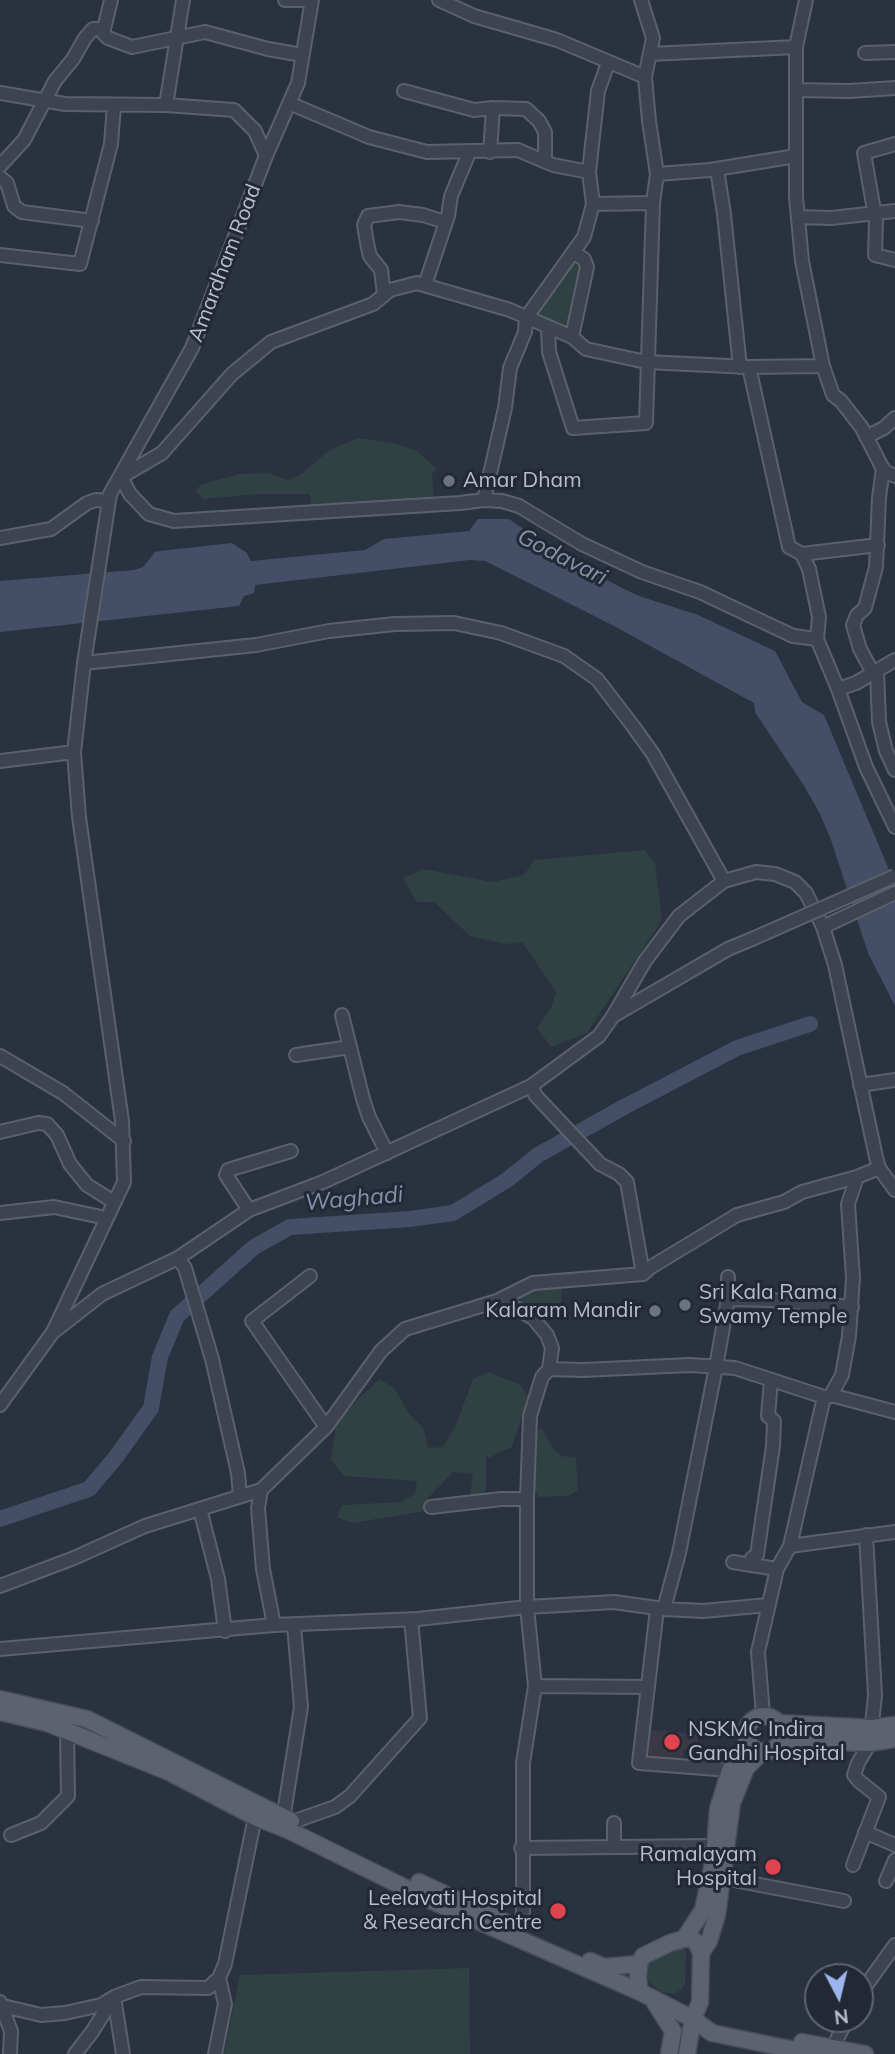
<!DOCTYPE html>
<style>
body{margin:0}
#map{position:relative;width:895px;height:2054px;overflow:hidden;background:#2a313f;font-family:Mulish,sans-serif}
canvas{display:block}
.north{position:absolute;left:804px;top:1963px;width:70px;height:70px;box-sizing:border-box;background:#222834;border:2px solid #5f6470;border-radius:50%;rotate:173deg;font-size:19px;font-weight:700;line-height:28px;text-align:center;color:#babec9}
.north::after{content:'';display:block;margin:auto;width:24px;height:32px;background:#9cb4ec;clip-path:polygon(50% 0,100% 100%,50% 72%,0 100%)}
</style>
<div id="map">
<canvas width="895" height="2054"></canvas>
<div class="north">N</div>
</div>
<script>
const g = document.querySelector('canvas').getContext('2d');
g.lineJoin = 'round';
function paint(path, color) {
  g.fillStyle = color;
  g.fill(path, 'evenodd');
}
function toPath(rows) {
  const path = new Path2D();
  for (const r of rows) {
    if (r.length === 3) {
      path.moveTo(r[0] + r[2], r[1]);
      path.arc(r[0], r[1], r[2], 0, 2 * Math.PI);
      continue;
    }
    path.moveTo(r[0], r[1]);
    for (let i = 2; i < r.length; i += 2) path.lineTo(r[i], r[i + 1]);
  }
  return path;
}
function strokePath(path, color, width, dash) {
  g.strokeStyle = color;
  g.lineWidth = width;
  g.lineCap = dash ? 'butt' : 'round';
  g.setLineDash(dash || []);
  g.stroke(path);
}
function write(font, color, halo, rows, align = 'center') {
  g.font = font + ' Mulish,sans-serif';
  g.lineWidth = 6;
  g.setLineDash([]);
  g.textBaseline = 'middle';
  g.strokeStyle = halo;
  g.fillStyle = color;
  for (const [text, x, y, turn = 0] of rows) {
    g.save();
    g.translate(x, y);
    g.rotate((+turn || 0) * Math.PI / 180);
    g.textAlign = isNaN(turn) ? turn : align;
    if (halo) g.strokeText(text, 0, 0);
    g.fillText(text, 0, 0);
    g.restore();
  }
}
const medical = toPath([
 [646,1729,698,1734,697,1751,684,1750,682,1762,644,1759]
]);
const green = toPath([
 [573,256,582,260,570,334,530,317],
 [358,438,397,444,417,451,437,469,432,474,434,503,311,508,310,494,259,494,203,499,196,492,200,485,239,474,268,473,288,480,300,475,330,450],
 [645,850,655,863,662,920,587,1033,551,1047,537,1028,551,1008,556,992,522,942,505,944,470,936,434,902,417,902,403,878,423,869,492,882,524,875,534,860],
 [549,1285,562,1290,561,1304,550,1311,535,1310,517,1298,521,1291],
 [489,1372,521,1385,528,1397,512,1447,488,1458,486,1453,486,1490,481,1497,470,1494,473,1474,453,1472,428,1498,424,1511,352,1523,337,1517,342,1505,401,1502,415,1494,417,1481,344,1476,331,1460,337,1418,380,1379,395,1389,408,1412,424,1429,428,1448,443,1447,456,1425,473,1379],
 [542,1428,553,1449,562,1456,576,1458,578,1490,568,1496,539,1497,533,1488,531,1431],
 [678,1947,686,1950,686,1953,685,1984,682,1989,674,1994,661,1992,646,1979,644,1970,647,1964],
 [469,1968,470,2054,224,2054,240,1975]
]);
const water = toPath([
 [478,519,509,519,567,559,622,588,639,596,698,615,775,651,802,702,824,715,895,884,895,1006,868,953,831,840,820,814,803,784,755,712,754,703,614,626,485,561,470,560,255,585,254,593,244,596,239,606,0,632,0,581,134,570,143,567,155,552,160,551,232,543,247,553,251,561,365,550,384,539,469,531]
]);
const river = toPath([
 [0,1519,89,1489,116,1457,151,1408,160,1357,177,1316,254,1247,290,1227,410,1219,453,1213,507,1180,538,1155,624,1107,737,1048,810,1024]
]);
const minor = toPath([
 [111,0,103,33,108,38,132,47,205,32,268,49,302,55],
 [285,0,312,0],
 [439,0,474,16,557,40,645,77],
 [806,0,796,47,796,197,802,261,823,366],
 [865,53,895,52],
 [650,54,796,47],
 [796,90,850,91,895,88],
 [404,91,474,110,493,108,526,109,539,121,545,132,545,161],
 [0,93,65,104,166,105,234,110,255,131,266,156],
 [289,103,369,137,427,152,518,150,553,165,589,172,593,204,653,203],
 [166,105,183,0],
 [895,144,864,153,876,222,875,255,895,260],
 [490,152,493,108],
 [0,166,24,140,55,81,73,59,85,38,93,29,103,29],
 [717,169,724,214,740,367],
 [589,172,598,91,608,63],
 [657,174,710,170,796,156],
 [0,177,7,183,14,206,22,212,92,221],
 [798,217,831,218,895,211],
 [0,255,80,264,111,144,114,106],
 [425,285,448,216,451,196,469,153],
 [384,294,381,270,370,256,368,248,364,225,368,216,399,212,423,215,445,222],
 [548,328,549,352,573,428,646,423,653,203,657,174,649,121,645,77,653,38,641,0],
 [572,337,587,267,584,259,574,253],
 [749,367,789,547,802,554,809,569,819,617,817,639],
 [866,437,884,428,895,418],
 [895,476,884,471,862,428,841,401,833,395,823,366,749,367,646,362,586,349,572,337,510,310,417,283,390,290,373,304,271,342,232,374,162,453,121,477,130,494,149,514,174,521,460,503,484,500,502,501,519,506,582,544,642,572,700,592,793,636,817,639,838,689,866,767,895,827],
 [484,500,505,408,510,368,525,332,526,318,584,237,593,204],
 [0,538,51,529,87,503,96,500,109,501],
 [802,554,878,545],
 [84,663,256,645,329,631,395,624,454,623,501,633,564,656,597,679,633,726,653,754,724,881,756,872,775,874,795,882,806,893,823,927,835,965,876,1157,879,1168,895,1190],
 [877,671,879,722,886,751,895,770],
 [873,673,860,649,853,625,857,615,865,608,876,567,879,498,883,468],
 [838,689,856,683,895,660],
 [0,761,74,752],
 [823,927,895,893],
 [342,1015,363,1099,369,1117,387,1153],
 [613,1016,645,961,679,916,724,881],
 [296,1055,350,1047],
 [0,1056,63,1093,124,1141],
 [860,1085,895,1080],
 [531,1086,536,1096,600,1164,619,1174,627,1182,643,1274],
 [0,1132,38,1123,47,1124,57,1135,70,1164,87,1185,114,1202],
 [249,1210,226,1175,228,1170,291,1151],
 [0,1213,54,1207,106,1218],
 [178,1258,185,1268,212,1359,238,1473,240,1496],
 [310,1276,252,1321,326,1427],
 [728,1299,771,1300,852,1307],
 [497,1301,516,1308,533,1318,547,1335,552,1348,549,1369,542,1377,530,1416,527,1499,527,1607,535,1686,523,1763,523,1912,520,1929],
 [56,1330,102,1294,178,1258,249,1210,323,1182,531,1086,599,1036,613,1016,728,949,752,939],
 [549,1369,583,1370,690,1365,735,1368,824,1397],
 [831,1395,842,1375,849,1336,853,1278,848,1204,857,1177],
 [831,1395,895,1412],
 [0,1405,53,1332,124,1182,122,1121,79,817,74,752,84,663,110,494,192,348,266,156,298,83,312,0],
 [261,1490,258,1508,263,1569,274,1625],
 [431,1507,501,1499,527,1499],
 [200,1509,218,1579,225,1631],
 [790,1546,824,1397,831,1396],
 [733,1562,777,1569],
 [750,1565,752,1558,757,1555,773,1446,774,1421,768,1416,771,1380],
 [0,1586,74,1558,145,1526,261,1490,326,1427,381,1351,405,1329,497,1301,533,1283,643,1274,651,1267,737,1215,784,1202,802,1192,857,1177,879,1168],
 [657,1609,639,1763,730,1770],
 [664,1609,679,1553,716,1367,728,1299,728,1277],
 [0,1649,274,1625,418,1619,527,1607,614,1602,664,1609,703,1611,768,1605],
 [535,1686,648,1687],
 [763,1715,758,1652,777,1569,790,1546,895,1532],
 [279,1822,284,1813,301,1707,294,1625],
 [614,1823,614,1847],
 [288,1830,298,1820,335,1807,350,1796,420,1718,411,1619],
 [865,1832,895,1845],
 [11,1835,41,1823,68,1796,67,1731],
 [521,1848,714,1846],
 [853,1865,879,1797,859,1781,854,1775,858,1763,870,1743,875,1695,866,1535],
 [723,1878,844,1901],
 [886,1881,895,1860],
 [860,1994,895,1945],
 [0,2002,11,2031,10,2054],
 [3,2006,41,2015,65,2013,101,2005,114,1997,123,2054],
 [830,2053,847,2019],
 [75,2054,92,2032,114,1997,141,1987,208,1988,219,1978,225,1964,255,1817],
 [215,2054,225,2004,219,1978]
]);
const major = toPath([
 [0,1699,87,1719,291,1821],
 [0,1712,47,1723,169,1772,255,1817,288,1830,432,1901,640,1992,693,2019,712,2033,814,2054],
 [764,1734,18],
 [778,1723,873,1728,895,1725],
 [781,1740,870,1743,895,1739],
 [419,1882,513,1926],
 [684,1939,703,1910,714,1859,718,1809,730,1770,750,1744],
 [701,1953,709,1941,717,1915,732,1803,746,1768,763,1751],
 [590,1961,604,1967,639,1964],
 [640,1992,638,1979,639,1964,643,1956,670,1943,684,1939,692,1939,696,1942,701,1953,700,2002,693,2019,687,2054],
 [655,2003,673,2031,669,2054],
 [802,2042,865,2054]
]);
const minorBridge = toPath([
 [752,939,895,876]
]);
const markers = [
 [449,481,7,"#6b7280"],
 [685,1305,7,"#6b7280"],
 [655,1311,7,"#6b7280"],
 [672,1742,9,"#e0444e"],
 [773,1867,9,"#e0444e"],
 [558,1911,9,"#e0444e"]
];
const streetNames = [
 ["Amardham Road",225,263,-69]
];
const poiNames = [
 ["Amar Dham",463,481],
 ["Sri Kala Rama",699,1293],
 ["Swamy Temple",699,1317],
 ["Kalaram Mandir",641,1311,"right"],
 ["NSKMC Indira",688,1730],
 ["Gandhi Hospital",688,1754],
 ["Ramalayam",757,1855,"right"],
 ["Hospital",757,1879,"right"],
 ["Leelavati Hospital",542,1899,"right"],
 ["& Research Centre",542,1923,"right"]
];
const waterNames = [
 ["Godavari",562,557,27],
 ["Waghadi",354,1199,-5]
];
paint(medical, '#3a3844');
paint(green, '#304144');
paint(water, '#444f67');
strokePath(river, '#444f67', 16);
strokePath(minor, '#5b616c', 16);
strokePath(major, '#474c58', 19);
strokePath(minor, '#3d434f', 12);
strokePath(major, '#5c626e', 16);
strokePath(minorBridge, '#5b616c', 16, []);
strokePath(minorBridge, '#3d434f', 12);
for (const [x, y, r, color] of markers) {
  const dot = new Path2D();
  dot.arc(x, y, r, 0, 2 * Math.PI);
  g.fillStyle = color;
  g.fill(dot);
  strokePath(dot, '#222834', 2.5);
}
write('21px', '#babec9', '#222834', streetNames);
write('21px', '#babec9', '#222834', poiNames, 'left');
write('italic 23px', '#8692ac', '#222834', waterNames);
</script>
